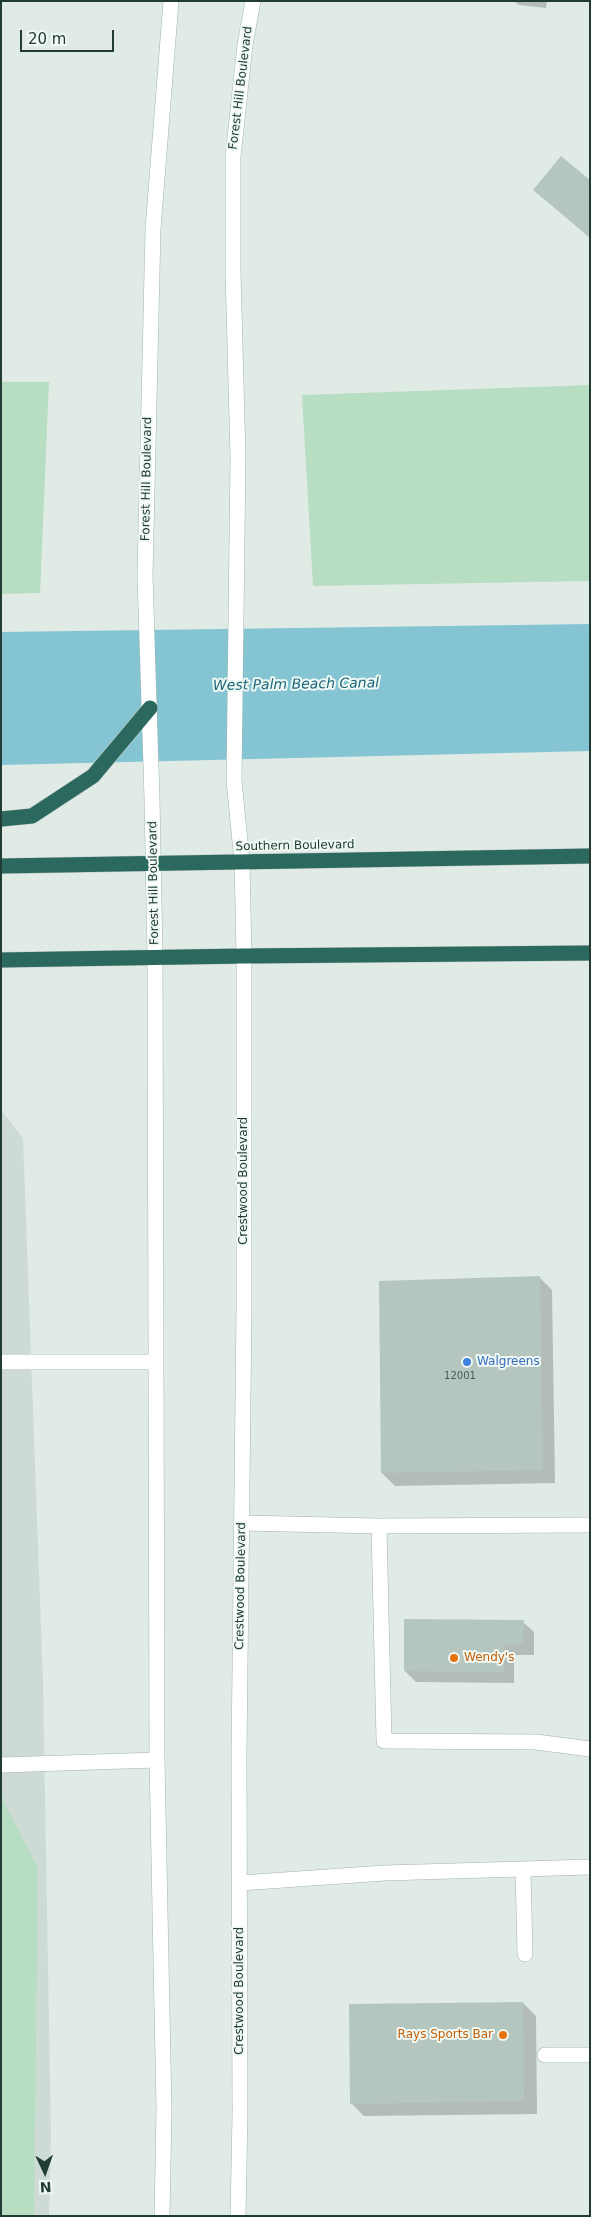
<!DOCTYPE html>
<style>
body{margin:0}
#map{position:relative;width:591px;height:2217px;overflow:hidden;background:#e0ebe6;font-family:"DejaVu Sans",sans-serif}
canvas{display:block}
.frame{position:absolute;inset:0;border:2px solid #203c35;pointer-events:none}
.north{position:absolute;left:20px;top:2147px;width:50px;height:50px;-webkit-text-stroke:4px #f0f8f4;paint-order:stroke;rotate:177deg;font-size:14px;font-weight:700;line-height:20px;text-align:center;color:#203c35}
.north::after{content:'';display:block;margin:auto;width:18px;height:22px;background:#203c35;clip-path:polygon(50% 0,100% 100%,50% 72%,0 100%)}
.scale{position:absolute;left:20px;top:30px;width:94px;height:22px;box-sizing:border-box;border:2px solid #203c35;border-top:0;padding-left:6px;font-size:15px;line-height:18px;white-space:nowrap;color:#203c35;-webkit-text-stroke:4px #f0f8f4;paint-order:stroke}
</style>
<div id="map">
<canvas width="591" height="2217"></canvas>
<div class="frame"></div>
<div class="north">N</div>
<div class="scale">20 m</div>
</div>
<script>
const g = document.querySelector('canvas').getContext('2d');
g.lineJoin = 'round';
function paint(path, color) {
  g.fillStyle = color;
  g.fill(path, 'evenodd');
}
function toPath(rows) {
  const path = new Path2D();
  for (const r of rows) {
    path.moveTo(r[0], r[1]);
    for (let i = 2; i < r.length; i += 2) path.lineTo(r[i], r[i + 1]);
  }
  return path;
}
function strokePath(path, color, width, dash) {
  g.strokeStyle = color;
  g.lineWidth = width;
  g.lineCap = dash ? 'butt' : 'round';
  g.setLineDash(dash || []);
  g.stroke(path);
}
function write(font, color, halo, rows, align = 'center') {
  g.font = font + ' "DejaVu Sans",sans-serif';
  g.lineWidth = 4;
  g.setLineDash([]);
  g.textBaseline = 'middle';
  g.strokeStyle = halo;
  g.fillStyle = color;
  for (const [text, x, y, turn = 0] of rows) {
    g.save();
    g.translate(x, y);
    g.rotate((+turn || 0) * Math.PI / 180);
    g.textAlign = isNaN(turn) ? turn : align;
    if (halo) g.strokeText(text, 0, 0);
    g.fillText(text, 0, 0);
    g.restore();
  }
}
const built = toPath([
 [1,1110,23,1138,43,1681,51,2135,49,2216,1,2216]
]);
const green = toPath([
 [1,382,49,382,40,593,1,594],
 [590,385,590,581,313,586,302,395],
 [1,1796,38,1868,34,2216,1,2216]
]);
const water = toPath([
 [590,624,590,751,1,765,1,632]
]);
const shadow = toPath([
 [514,1,547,1,546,8,519,5],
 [590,182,590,238,534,190],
 [539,1277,552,1290,555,1483,395,1486,382,1473],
 [523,1622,534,1632,534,1655,514,1655,514,1683,416,1682,405,1671],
 [523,2003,536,2016,537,2114,364,2116,351,2103]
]);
const building = toPath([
 [561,156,590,180,590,237,533,190],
 [540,1276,543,1470,381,1473,379,1281],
 [404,1619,524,1620,523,1644,503,1645,504,1672,404,1671],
 [523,2002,524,2101,350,2104,349,2004]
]);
const lane = toPath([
 [1,1362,155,1362],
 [242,1523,379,1526],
 [590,1525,379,1526,384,1741,536,1742,590,1749],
 [1,1765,157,1760],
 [523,1869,525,1954],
 [240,1883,385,1873,590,1867],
 [545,2055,590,2055]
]);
const secondary = toPath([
 [162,2216,164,2110,157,1760,155,957,152,799,145,575,153,229,171,1],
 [238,2216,240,2114,239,1756,244,1308,244,956,242,862,234,780,238,457,233,272,233,157,245,45,253,1]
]);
const highway = toPath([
 [1,819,32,816,93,776,150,708],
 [1,866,590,856],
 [1,960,244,956,590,953]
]);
const markers = [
 [467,1362,5,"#3f7fe0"],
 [454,1658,5,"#e8710a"],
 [503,2035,5,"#e8710a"]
];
const numberNames = [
 ["12001",460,1376]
];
const streetNames = [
 ["Forest Hill Boulevard",241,88,-83],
 ["Forest Hill Boulevard",147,479,-89],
 ["Southern Boulevard",295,846,-1],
 ["Forest Hill Boulevard",154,883,-91],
 ["Crestwood Boulevard",244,1181,-90],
 ["Crestwood Boulevard",241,1586,-89],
 ["Crestwood Boulevard",240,1991,-90]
];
const shopNames = [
 ["Walgreens",477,1362]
];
const foodNames = [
 ["Wendy's",464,1658],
 ["Rays Sports Bar",493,2035,"right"]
];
const waterNames = [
 ["West Palm Beach Canal",296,685,-1]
];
paint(built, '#cedbd5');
paint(green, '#b7ddc3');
paint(water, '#85c5d3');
paint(shadow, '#0003');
paint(building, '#b5c6bf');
strokePath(lane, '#a3b3ad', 16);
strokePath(secondary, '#9eb7af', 16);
strokePath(highway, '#c1c8c6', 16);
strokePath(lane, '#fff', 15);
strokePath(secondary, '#fff', 15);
strokePath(highway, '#2b695e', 15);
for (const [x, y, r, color] of markers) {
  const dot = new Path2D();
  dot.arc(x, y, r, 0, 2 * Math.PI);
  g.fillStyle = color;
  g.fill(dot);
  strokePath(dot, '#f0f8f4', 2);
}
write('10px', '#455e58', null, numberNames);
write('12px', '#203c35', '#f0f8f4', streetNames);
write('12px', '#366cbe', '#f0f8f4', shopNames, 'left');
write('12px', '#c56008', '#f0f8f4', foodNames, 'left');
write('italic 14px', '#18677a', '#f0f8f4', waterNames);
</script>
